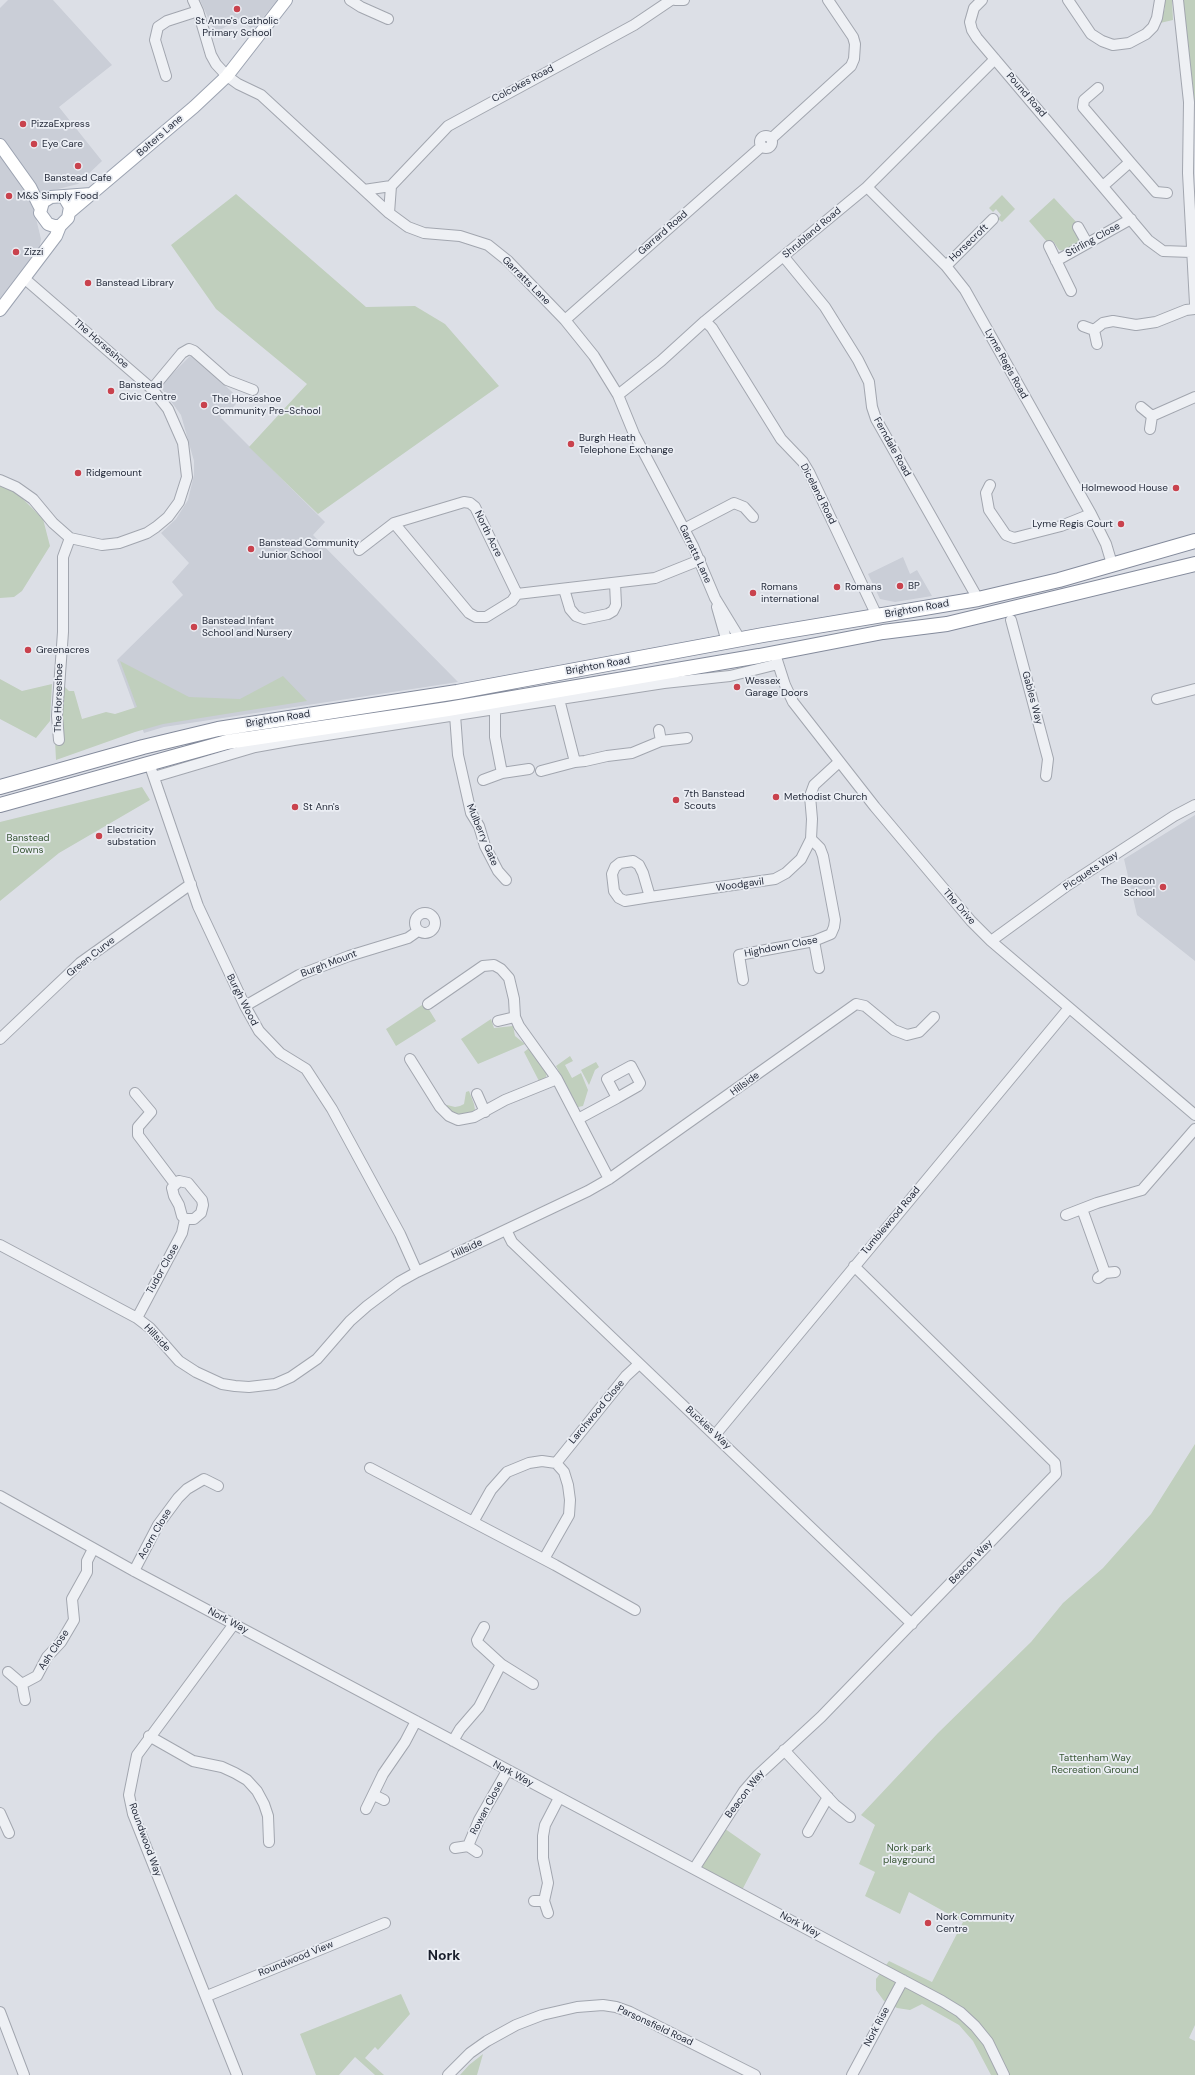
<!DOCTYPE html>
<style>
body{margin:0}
canvas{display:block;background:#dcdfe6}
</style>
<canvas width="1195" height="2075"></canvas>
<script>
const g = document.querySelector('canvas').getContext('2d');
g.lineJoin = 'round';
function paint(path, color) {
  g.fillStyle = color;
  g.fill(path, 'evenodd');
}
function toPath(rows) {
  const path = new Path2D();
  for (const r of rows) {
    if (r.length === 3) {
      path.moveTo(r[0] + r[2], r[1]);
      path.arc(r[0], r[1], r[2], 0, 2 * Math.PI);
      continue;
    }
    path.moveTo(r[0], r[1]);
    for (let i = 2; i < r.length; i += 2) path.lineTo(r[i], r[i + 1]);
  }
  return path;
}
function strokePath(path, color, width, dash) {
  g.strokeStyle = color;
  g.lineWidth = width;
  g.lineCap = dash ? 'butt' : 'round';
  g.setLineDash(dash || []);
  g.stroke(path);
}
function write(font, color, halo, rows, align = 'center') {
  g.font = font + ' "DM Sans",sans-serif';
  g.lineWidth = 3.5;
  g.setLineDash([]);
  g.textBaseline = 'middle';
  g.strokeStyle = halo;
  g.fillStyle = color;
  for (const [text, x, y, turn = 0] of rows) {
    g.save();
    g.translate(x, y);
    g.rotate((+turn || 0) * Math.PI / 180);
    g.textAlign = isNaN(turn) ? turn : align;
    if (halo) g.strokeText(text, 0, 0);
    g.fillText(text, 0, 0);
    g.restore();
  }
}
const built = toPath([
 [8,0,53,0,112,65,59,107,102,161,78,184,50,191,33,206,41,239,39,251,0,301,0,8],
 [200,0,277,0,253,30,239,19,215,33],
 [191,355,240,399,230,411,220,417,325,522,313,535,458,682,164,727,144,733,117,660,183,595,172,582,189,563,161,533,176,519,188,500,194,475,194,461,181,415,160,386],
 [903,557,910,574,917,570,932,596,895,602,880,599,868,574],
 [1195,815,1195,961,1137,915,1124,859]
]);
const green = toPath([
 [1164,0,1172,0,1173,20,1160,23,1165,8],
 [1182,0,1195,0,1195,107],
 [236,194,366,307,415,306,445,324,499,386,318,514,249,447,307,384,216,309,171,245],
 [1002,195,1015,209,1002,222,998,219,1001,215,996,209,993,212,989,208],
 [1054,198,1079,225,1081,240,1080,243,1065,251,1059,250,1053,241,1048,243,1029,221],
 [0,485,16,492,43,519,50,546,22,591,14,597,0,598],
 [120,661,189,697,240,699,283,676,307,701,163,724,135,732,56,760,54,721,64,686,69,691,74,691,82,719,106,712,115,714,137,707],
 [0,679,22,691,52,684,50,721,36,738,0,719],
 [142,787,150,800,59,853,0,901,0,822],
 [425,1003,436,1021,396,1046,386,1029],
 [491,1019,494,1028,513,1026,515,1036,525,1044,478,1064,461,1039],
 [529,1048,547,1073,546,1077,539,1081,524,1052],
 [570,1056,573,1061,565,1065,572,1078,581,1073,588,1090,583,1106,578,1107,556,1066],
 [596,1062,599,1067,595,1070,589,1085,581,1070],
 [469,1091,474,1104,475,1110,472,1113,456,1115,445,1109,447,1105,455,1107,460,1106,464,1104,466,1092],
 [1195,1444,1195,2025,1189,2038,1195,2041,1195,2075,991,2075,973,2041,959,2025,922,2004,910,2010,897,2008,884,2001,876,1990,876,1979,889,1961,932,1982,963,1922,909,1892,900,1914,865,1896,875,1872,859,1864,875,1825,861,1815,938,1733,1031,1642,1063,1603,1103,1568,1151,1514],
 [721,1826,761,1854,740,1894,694,1869],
 [401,1994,410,2014,378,2050,375,2047,365,2058,384,2075,375,2075,355,2057,339,2075,316,2075,300,2034],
 [483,2054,477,2075,460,2075,469,2065]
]);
const minor = toPath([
 [193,0,198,11,211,55,216,64,227,76,238,84,261,95,389,213,408,227,424,233,460,236,488,245,508,261,565,320,594,356,618,395,634,434,693,546,715,598,740,639],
 [350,0,361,7,388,19],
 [675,0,684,0],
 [982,0,974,8,970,22,972,30,977,38,1148,240,1163,251,1191,252],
 [1068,0,1091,34,1102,41,1113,45,1129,43,1146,34,1153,27,1157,18,1160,0],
 [1178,0,1189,102,1188,173,1195,304],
 [166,76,155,40,158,27,167,21,198,11],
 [1098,88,1084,100,1083,107,1130,162,1103,186],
 [766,142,6],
 [772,138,851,66,854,59,855,44,853,37,828,0],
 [1130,162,1156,192,1167,193],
 [867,187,946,266,965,290,1091,514,1106,544,1112,564],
 [364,190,391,186],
 [389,213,391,186,448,126,634,25,671,0],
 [1078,227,1087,243],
 [1049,246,1071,291],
 [784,257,825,307,858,360,869,382,872,407,876,419,978,599],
 [1056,261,1131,219],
 [946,266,993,219],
 [565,320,762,146],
 [705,321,712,328,781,439,803,462,809,472,877,616],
 [1083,326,1094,330,1097,344],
 [1094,330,1103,323,1113,321,1136,325,1156,322,1186,310,1195,309],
 [152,389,182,353,189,349,194,351,227,380,253,390],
 [618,395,661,361,705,321,867,187,995,59],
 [1141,407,1152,416,1150,429],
 [1152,416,1195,397],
 [0,480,16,487,33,499,53,523,70,538,102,545,119,543,147,533,156,527,168,517,179,502,187,477,183,443,168,409,152,389,25,279],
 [990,485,986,493,989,510,1006,535,1014,538,1061,526,1091,514],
 [394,523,469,613,476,617,486,617,512,601,517,594,655,578,700,560],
 [684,529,734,503,744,507,753,517],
 [359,550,394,523,464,502,470,503,475,507,517,594],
 [564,589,570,609,576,616,584,619,608,614,613,611,616,605,615,583],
 [717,607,727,642],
 [1011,620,1048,759,1046,776],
 [776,657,785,685,793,702,875,807,971,921,991,941,1195,1115],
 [559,699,575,762],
 [1157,699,1195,689],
 [495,708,495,737,502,773],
 [455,715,458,755,471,813,479,826,485,846,498,871,506,880],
 [659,730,661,741],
 [59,740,57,716,63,632,63,557,70,538],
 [149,763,198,906,245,1006,259,1031,280,1053,306,1069,332,1109,400,1234,417,1272],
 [541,771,575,762,585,761,607,756,632,753,661,741,687,738],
 [154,777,255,747,294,740,664,683,730,676,778,664],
 [483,780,502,773,529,769],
 [633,861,639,865,643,873,650,897,625,901,619,898,614,891,612,874,615,867,620,863,633,861],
 [650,897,775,879,786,873,801,859,811,839],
 [425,923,10],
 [814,941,819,968],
 [991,941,1068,885,1174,816,1195,805],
 [743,980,739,955,814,941,831,934,834,927,835,920,823,856,820,848,811,839,812,819,810,796,814,785,839,762],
 [428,1004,483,966,494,965,501,969,509,978,514,999,515,1017,519,1026,557,1079,609,1179],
 [245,1006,299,975,349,956,408,938,418,931],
 [498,1021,515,1017],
 [0,1039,80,963,191,884],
 [410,1059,440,1107,449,1116,458,1120,474,1117,505,1100,557,1079],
 [135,1093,151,1112,138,1127,138,1135,175,1184],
 [477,1094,485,1112],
 [578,1119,617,1098,638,1086,640,1083,631,1066,607,1079,617,1098],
 [179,1181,188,1183,202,1200,203,1205,201,1213,194,1219,185,1219,182,1216,179,1205,174,1196,172,1188,179,1181],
 [1082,1209,1105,1273],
 [1066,1215,1097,1203,1142,1190,1195,1129],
 [506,1230,512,1242,912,1624],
 [0,1245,137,1318,150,1328,179,1361,196,1372,222,1384,235,1386,249,1387,275,1384,291,1377,317,1359,350,1321,367,1306,399,1282,417,1272,588,1191,609,1179,856,1004,865,1006,894,1030,907,1035,919,1032,934,1017],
 [1098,1278,1105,1273,1115,1272],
 [137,1318,182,1233,185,1219],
 [715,1435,1069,1008],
 [556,1463,626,1376,639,1364],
 [370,1468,555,1565,635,1610],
 [0,1496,134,1571,942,2001,960,2012,975,2026,988,2042,1004,2075],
 [473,1522,491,1490,507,1472,529,1463,542,1461,556,1463,564,1472,568,1485,570,1500,569,1515,544,1559],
 [134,1571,158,1525,178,1498,187,1489,204,1479,218,1486],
 [234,1624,137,1755,129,1795,133,1814,237,2075],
 [484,1627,477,1640,478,1643,501,1664],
 [8,1672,22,1684],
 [25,1700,22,1684,37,1676,47,1657,61,1642,74,1620,72,1599,87,1572,87,1561,93,1549],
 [149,1736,193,1761,222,1767,235,1773,247,1780,257,1791,264,1804,268,1816,269,1842],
 [453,1741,460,1729,479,1707,501,1664,533,1684],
 [784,1750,835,1805,850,1817],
 [374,1795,384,1800],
 [366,1809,383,1774,405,1742,416,1721],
 [0,1813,9,1833],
 [808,1832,828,1797],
 [455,1848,468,1846],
 [477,1852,468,1846,479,1820,507,1771],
 [694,1869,744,1791,757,1776,821,1717,1056,1474,1055,1463,854,1266],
 [534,1901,544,1901],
 [548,1913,544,1901,548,1883,543,1858,543,1836,545,1825,559,1798],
 [207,1996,385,1923],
 [0,2012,24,2075],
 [448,2075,470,2053,487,2041,516,2025,542,2015,577,2007,603,2005,616,2007,630,2012,755,2075],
 [852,2075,903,1980]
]);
const major = toPath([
 [0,145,30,187,40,207],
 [64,197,70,207,68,218,60,226,54,226,48,224,40,213,43,202,51,197,91,194],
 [70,212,194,107,227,76,286,0],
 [0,310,56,236,60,226]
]);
const highway = toPath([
 [0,787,143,747,218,729,457,692,763,635,978,599,1059,580,1195,541],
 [0,805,227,742,448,709,759,656,883,632,947,624,1195,564]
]);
const markers = [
 [237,9,4,"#c9424d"],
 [23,124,4,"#c9424d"],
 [34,144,4,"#c9424d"],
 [78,166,4,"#c9424d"],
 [9,196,4,"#c9424d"],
 [16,252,4,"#c9424d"],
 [88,283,4,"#c9424d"],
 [111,391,4,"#c9424d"],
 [204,405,4,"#c9424d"],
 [571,444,4,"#c9424d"],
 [78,473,4,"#c9424d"],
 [1176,488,4,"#c9424d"],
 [1121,524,4,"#c9424d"],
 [251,549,4,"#c9424d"],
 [900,586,4,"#c9424d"],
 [837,587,4,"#c9424d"],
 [753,593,4,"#c9424d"],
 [194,627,4,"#c9424d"],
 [28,650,4,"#c9424d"],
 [737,687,4,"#c9424d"],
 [776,797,4,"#c9424d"],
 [676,800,4,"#c9424d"],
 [295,807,4,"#c9424d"],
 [99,836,4,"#c9424d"],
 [1163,887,4,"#c9424d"],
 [928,1923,4,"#c9424d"]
];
const poiNames = [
 ["St Anne's Catholic",237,21,"center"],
 ["Primary School",237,33,"center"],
 ["PizzaExpress",31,124],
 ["Eye Care",42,144],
 ["Banstead Cafe",78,178,"center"],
 ["M&S Simply Food",17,196],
 ["Zizzi",24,252],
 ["Banstead Library",96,283],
 ["Banstead",119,385],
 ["Civic Centre",119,397],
 ["The Horseshoe",212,399],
 ["Community Pre-School",212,411],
 ["Burgh Heath",579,438],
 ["Telephone Exchange",579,450],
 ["Ridgemount",86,473],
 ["Holmewood House",1168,488,"right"],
 ["Lyme Regis Court",1113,524,"right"],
 ["Banstead Community",259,543],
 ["Junior School",259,555],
 ["BP",908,586],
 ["Romans",761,587],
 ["international",761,599],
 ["Romans",845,587],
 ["Banstead Infant",202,621],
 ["School and Nursery",202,633],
 ["Greenacres",36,650],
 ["Wessex",745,681],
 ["Garage Doors",745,693],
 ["7th Banstead",684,794],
 ["Scouts",684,806],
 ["Methodist Church",784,797],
 ["St Ann's",303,807],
 ["Electricity",107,830],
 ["substation",107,842],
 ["The Beacon",1155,881,"right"],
 ["School",1155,893,"right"],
 ["Nork Community",936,1917],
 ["Centre",936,1929]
];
const streetNames = [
 ["Colcokes Road",523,84,-28],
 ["Pound Road",1026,95,49],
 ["Bolters Lane",160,136,-41],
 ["Garrard Road",663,233,-41],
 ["Shrubland Road",812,233,-40],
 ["Stirling Close",1093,240,-29],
 ["Horsecroft",969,243,-44],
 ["Garratts Lane",526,281,45],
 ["The Horseshoe",101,344,41],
 ["Lyme Regis Road",1006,364,61],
 ["Ferndale Road",892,447,61],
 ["Diceland Road",818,494,63],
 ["North Acre",488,534,64],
 ["Garratts Lane",695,554,65],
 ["Brighton Road",917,609,-10],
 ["Brighton Road",598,666,-10],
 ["The Horseshoe",59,698,-89],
 ["Gables Way",1032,698,75],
 ["Brighton Road",278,719,-9],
 ["Mulberry Gate",482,835,67],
 ["Picquets Way",1091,871,-33],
 ["Woodgavil",740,885,-8],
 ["The Drive",959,907,49],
 ["Highdown Close",781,947,-11],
 ["Green Curve",91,957,-38],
 ["Burgh Mount",329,964,-21],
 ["Burgh Wood",242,1000,63],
 ["Hillside",745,1084,-36],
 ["Tumblewood Road",891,1221,-50],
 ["Hillside",467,1249,-25],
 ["Tudor Close",163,1269,-61],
 ["Hillside",157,1338,47],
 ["Larchwood Close",597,1412,-50],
 ["Buckles Way",708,1428,43],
 ["Acorn Close",155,1534,-60],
 ["Beacon Way",971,1562,-46],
 ["Nork Way",228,1621,28],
 ["Ash Close",54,1650,-56],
 ["Nork Way",513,1774,28],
 ["Beacon Way",745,1794,-53],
 ["Rowan Close",487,1808,-62],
 ["Roundwood Way",145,1840,70],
 ["Nork Way",800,1925,28],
 ["Roundwood View",296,1959,-22],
 ["Parsonsfield Road",655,2026,25],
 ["Nork Rise",877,2027,-62]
];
const parkNames = [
 ["Banstead",28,838],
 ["Downs",28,850],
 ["Tattenham Way",1095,1758],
 ["Recreation Ground",1095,1770],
 ["Nork park",909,1848],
 ["playground",909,1860]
];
const districtNames = [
 ["Nork",444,1956]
];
paint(built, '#caced7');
paint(green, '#c0cfbd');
strokePath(minor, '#a2a6af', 12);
strokePath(major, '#9ca3b1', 14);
strokePath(highway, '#848b9c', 16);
strokePath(minor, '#eef0f4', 10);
strokePath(major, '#fff', 12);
strokePath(highway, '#fff', 14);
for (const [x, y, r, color] of markers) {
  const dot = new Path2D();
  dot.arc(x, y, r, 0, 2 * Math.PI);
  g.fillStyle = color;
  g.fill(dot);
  strokePath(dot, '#ebeef4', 1.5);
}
write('10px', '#262c3b', '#ebeef4', poiNames, 'left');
write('10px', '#262c3b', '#ebeef4', streetNames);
write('10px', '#385634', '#ebeef4', parkNames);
write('bold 14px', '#191e2c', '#ebeef4', districtNames);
</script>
